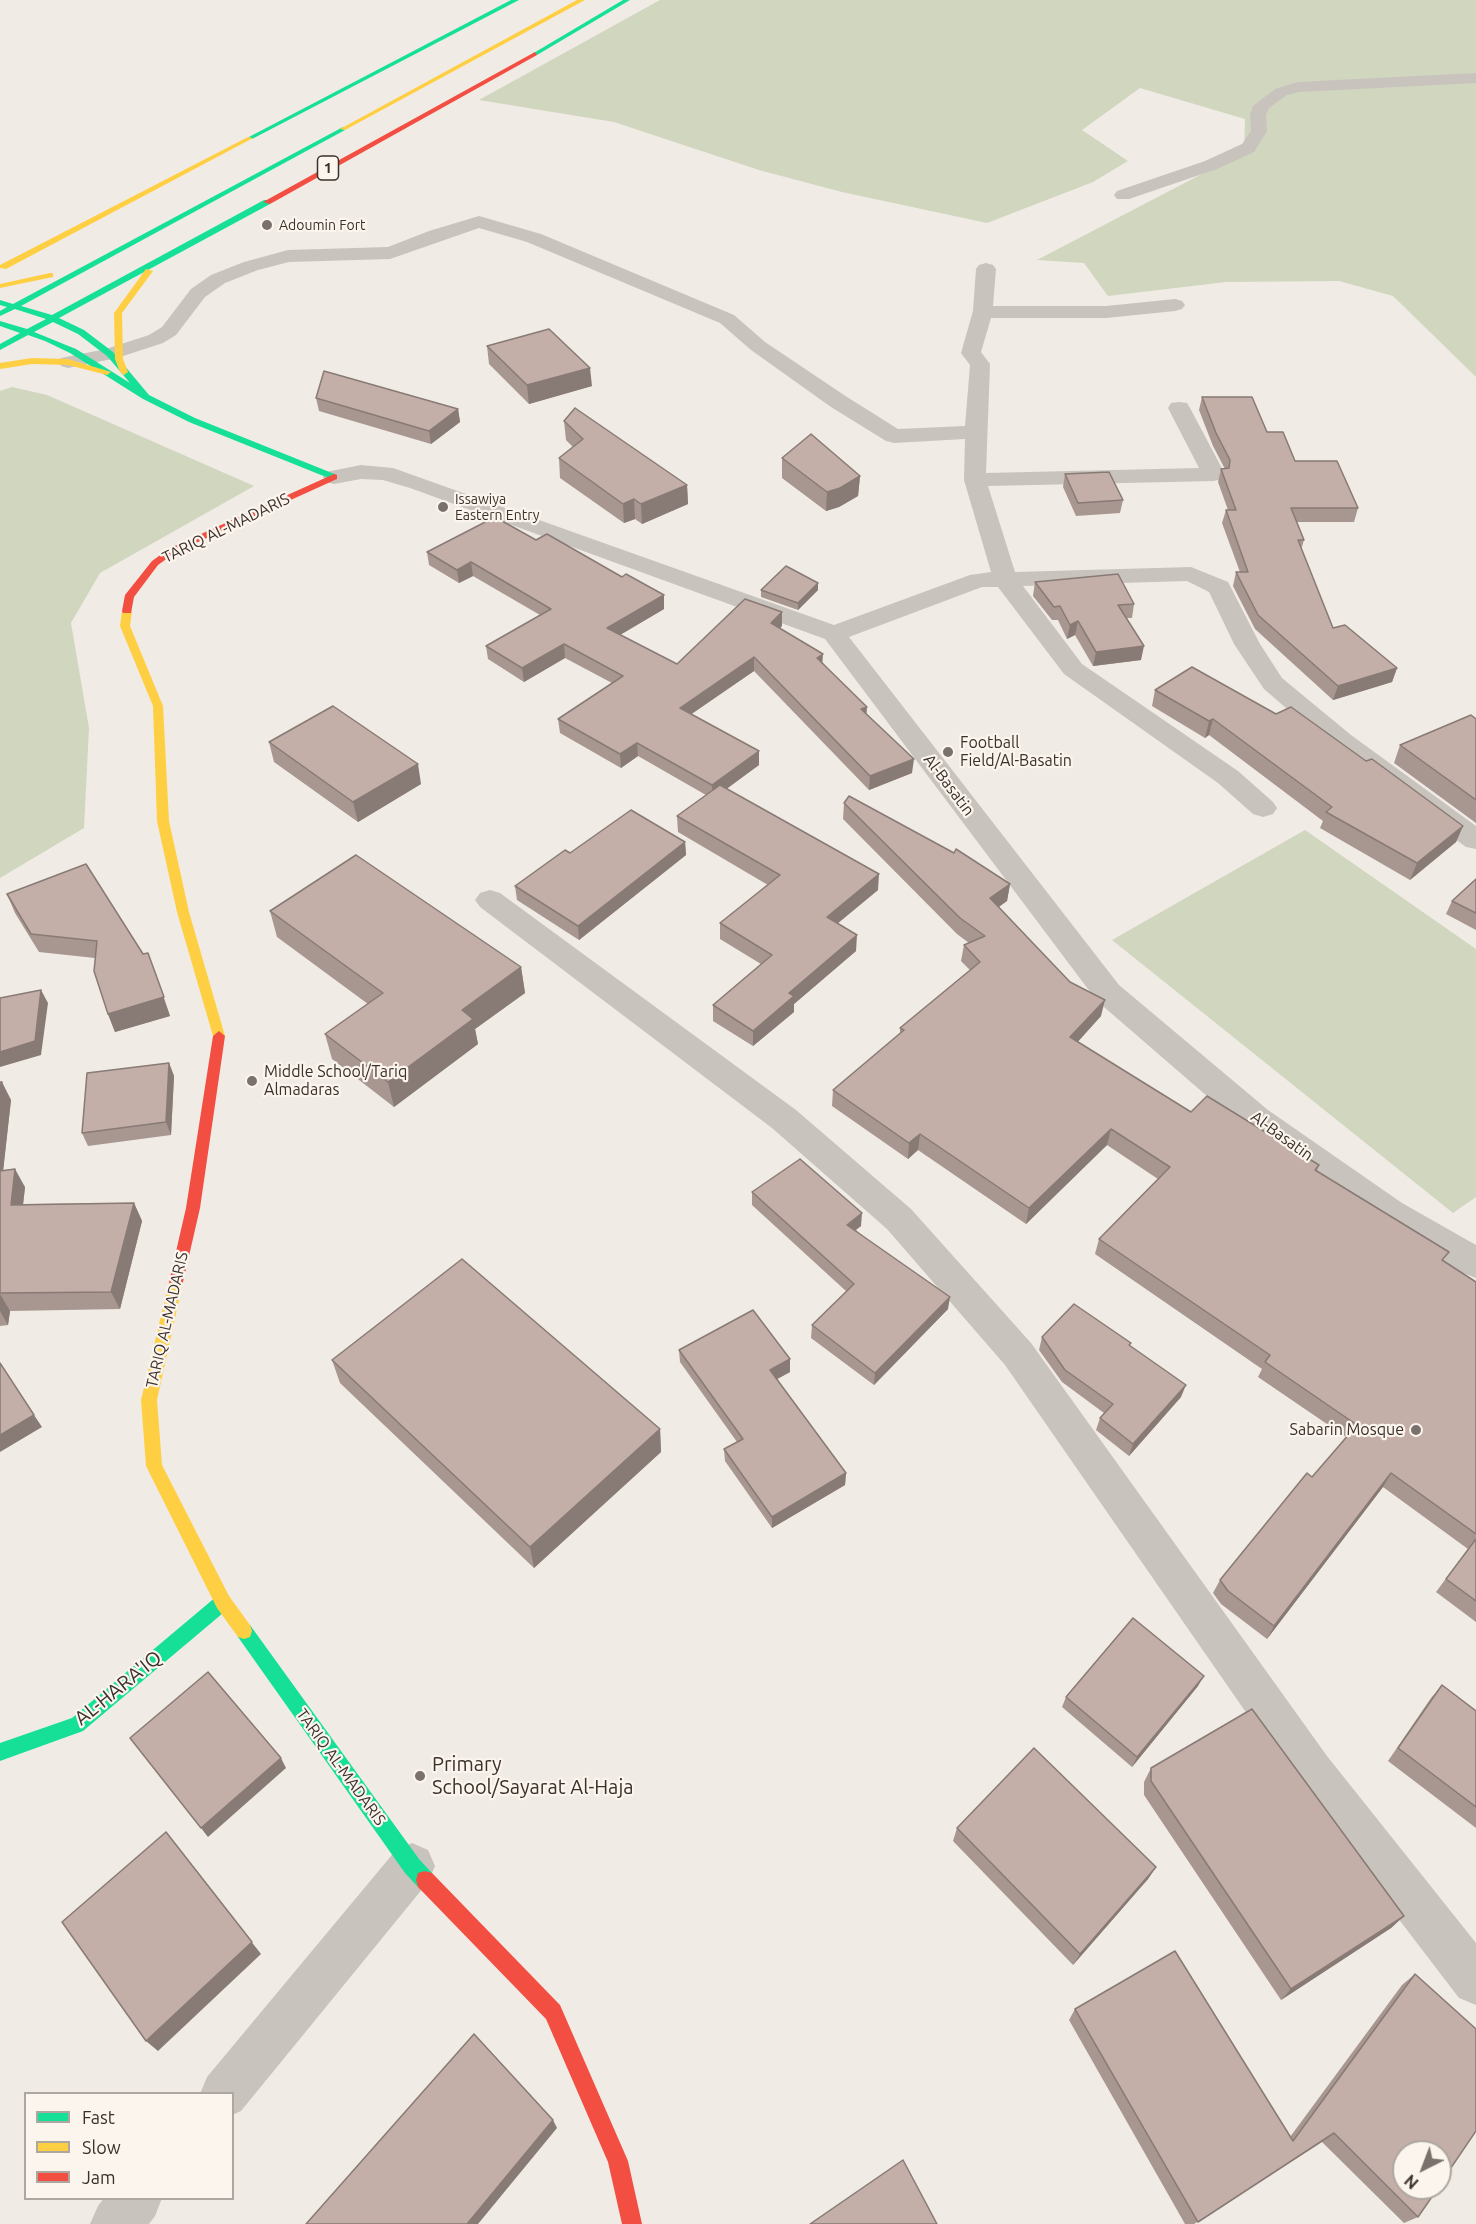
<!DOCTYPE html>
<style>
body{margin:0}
#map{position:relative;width:1476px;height:2224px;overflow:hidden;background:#f0ebe5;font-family:Ubuntu,sans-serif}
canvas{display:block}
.legend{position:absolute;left:24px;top:2092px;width:210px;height:108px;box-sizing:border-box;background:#fbf5ee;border:2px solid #aea6a0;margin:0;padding:8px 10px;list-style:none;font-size:18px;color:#3b302b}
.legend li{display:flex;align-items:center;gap:12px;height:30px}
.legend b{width:30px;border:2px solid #aea6a0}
.north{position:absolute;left:1392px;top:2140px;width:60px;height:60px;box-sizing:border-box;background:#fbf5ee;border:2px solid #aea6a0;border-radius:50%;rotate:222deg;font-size:16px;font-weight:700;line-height:24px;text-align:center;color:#3b302b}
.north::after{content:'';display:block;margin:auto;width:21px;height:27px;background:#7a716c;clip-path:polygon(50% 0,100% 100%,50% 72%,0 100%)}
</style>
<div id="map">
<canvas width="1476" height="2224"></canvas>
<ul class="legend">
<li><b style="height:8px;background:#16e098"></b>Fast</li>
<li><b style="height:8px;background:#ffcf43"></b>Slow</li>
<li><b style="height:8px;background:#f24e42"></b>Jam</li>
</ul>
<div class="north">N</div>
</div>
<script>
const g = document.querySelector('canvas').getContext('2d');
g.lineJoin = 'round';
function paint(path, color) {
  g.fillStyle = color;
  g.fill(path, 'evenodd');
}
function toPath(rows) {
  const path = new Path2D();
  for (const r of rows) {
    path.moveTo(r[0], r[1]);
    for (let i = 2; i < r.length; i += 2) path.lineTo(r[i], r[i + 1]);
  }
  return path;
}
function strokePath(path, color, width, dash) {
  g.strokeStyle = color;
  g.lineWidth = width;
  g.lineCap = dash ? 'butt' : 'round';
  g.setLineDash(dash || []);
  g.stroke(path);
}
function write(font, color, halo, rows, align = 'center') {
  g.font = font + ' Ubuntu,sans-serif';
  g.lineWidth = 4.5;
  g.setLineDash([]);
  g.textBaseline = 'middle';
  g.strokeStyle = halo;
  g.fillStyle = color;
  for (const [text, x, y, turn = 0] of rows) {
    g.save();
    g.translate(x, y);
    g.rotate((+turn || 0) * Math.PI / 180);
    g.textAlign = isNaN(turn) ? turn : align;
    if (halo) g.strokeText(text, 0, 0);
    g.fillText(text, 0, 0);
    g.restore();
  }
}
const green = toPath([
 [660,0,1476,0,1476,377,1393,296,1339,281,1226,282,1108,296,1084,263,1037,260,1244,152,1245,119,1140,88,1082,130,1128,161,1093,182,987,223,842,192,759,170,614,122,479,100],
 [12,387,47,395,254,486,100,573,71,623,89,728,84,828,0,878,0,391],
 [1305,830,1476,949,1476,1197,1453,1213,1112,940]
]);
const street = toPath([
 [1476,73,1476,83,1299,92,1287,95,1269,108,1266,115,1267,131,1254,152,1217,169,1129,199,1117,199,1114,195,1117,191,1205,161,1242,144,1251,131,1250,115,1253,106,1275,89,1298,82,1476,73],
 [479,216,541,234,734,315,765,342,847,397,898,429,965,426,970,365,961,353,973,311,976,269,979,265,986,263,993,265,996,269,993,306,1106,306,1175,299,1182,301,1185,305,1182,309,1175,311,1106,318,991,318,981,352,990,364,986,473,1199,468,1168,408,1171,403,1179,402,1187,403,1190,408,1225,474,1222,479,1214,481,988,486,1015,572,1191,567,1228,582,1260,644,1282,678,1351,735,1476,826,1476,849,1466,847,1331,747,1264,689,1234,644,1209,592,1187,581,1023,586,1082,664,1238,771,1273,802,1277,808,1273,814,1263,817,1253,814,1218,783,1064,674,998,587,982,587,849,637,1119,985,1268,1110,1402,1203,1476,1245,1476,1278,1463,1273,1378,1223,1244,1128,1097,1001,825,639,410,488,383,480,361,479,334,484,326,482,323,477,326,472,361,465,393,468,834,625,970,575,991,572,964,480,965,439,894,443,886,441,831,407,751,350,720,323,527,242,479,228,390,259,289,262,258,270,225,283,205,297,176,335,163,343,117,358,68,368,61,366,58,362,61,358,106,349,149,335,162,327,191,289,211,275,244,262,288,250,388,247,429,231,479,216],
 [490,890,500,893,796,1110,911,1209,1031,1343,1327,1756,1476,1943,1476,2005,1459,1998,1297,1786,1005,1365,887,1229,772,1128,480,907,475,900,480,893,490,890],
 [412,1843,428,1850,435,1866,428,1882,241,2111,232,2115,232,2094,200,2094,207,2077,396,1850,412,1843],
 [104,2198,162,2198,155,2216,149,2224,90,2224,98,2206,104,2198]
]);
const fast = toPath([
 [511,0,519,0,252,139,247,138,511,0],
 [623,0,630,0,537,55,532,54,623,0],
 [343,127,345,130,21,306,52,315,264,200,270,200,270,204,59,318,84,330,113,352,149,395,195,418,337,475,337,479,331,479,189,422,143,399,70,353,45,341,28,335,0,350,0,344,20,333,0,326,0,321,27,329,46,319,15,309,0,316,0,311,7,307,0,305,0,300,13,304,343,127],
 [53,322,78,334,107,356,130,383,76,349,34,332,53,322],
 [223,1594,229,1596,231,1602,229,1608,83,1731,0,1761,0,1743,72,1718,217,1596,223,1594],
 [244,1623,250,1625,419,1859,432,1873,434,1880,432,1887,425,1889,418,1887,405,1873,238,1637,236,1631,238,1625,244,1623]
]);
const slow = toPath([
 [577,0,585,0,345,130,340,129,577,0],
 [248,137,253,138,6,269,0,268,0,265,248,137],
 [146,269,153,271,122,313,123,359,128,372,124,375,120,372,115,359,114,313,146,269],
 [50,273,53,273,53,277,0,288,0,284,50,273],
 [32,358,68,359,111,372,107,375,68,365,32,364,0,369,0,363,32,358],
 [127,608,132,611,130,626,163,706,169,821,189,912,225,1036,219,1041,213,1036,177,912,157,821,153,706,120,626,122,611,127,608],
 [176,1276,181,1278,183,1282,157,1400,162,1465,229,1596,250,1625,252,1631,250,1637,244,1639,238,1637,217,1608,146,1466,141,1400,169,1282,171,1278,176,1276]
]);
const jam = toPath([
 [535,52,537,55,270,204,263,202,535,52],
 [334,474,337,475,337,479,176,552,158,565,134,597,131,613,123,613,122,611,125,595,152,561,170,548,334,474],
 [219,1031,225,1036,200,1208,183,1282,181,1286,176,1288,171,1286,169,1282,186,1208,213,1036,219,1031],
 [425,1871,432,1873,560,2005,628,2161,642,2224,622,2224,608,2162,546,2019,418,1887,416,1880,418,1873,425,1871]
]);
const wall = toPath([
 [487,346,592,386,529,404,489,364],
 [1202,397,1267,432,1295,461,1358,508,1354,522,1296,522,1304,540,1301,550,1333,628,1397,668,1392,682,1333,700,1255,629,1233,586,1236,572,1240,572,1222,523,1226,510,1228,510,1218,482,1221,469,1225,469,1213,446,1199,410],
 [316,398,458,409,460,422,431,444,319,411],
 [564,421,687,485,688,504,642,524,635,519,624,523,560,478,559,458,573,447,566,440],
 [782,458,860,476,858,496,839,507,826,511,782,478],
 [1065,474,1123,500,1120,513,1076,516,1063,487],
 [536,540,664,595,664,609,620,635,677,664,782,626,780,628,823,663,867,715,912,773,869,790,754,671,691,714,759,765,726,788,878,890,838,923,856,951,794,1004,794,1012,753,1046,713,1021,713,1005,761,964,720,939,720,923,768,885,678,832,677,816,706,795,638,756,621,768,560,733,558,719,612,683,565,658,524,682,488,659,486,646,540,615,473,576,459,583,429,565,427,552],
 [1035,582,1134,604,1132,618,1126,618,1141,660,1093,666,1075,635,1067,639,1058,620,1052,620,1033,596],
 [761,590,818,590,798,610,761,597],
 [1155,690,1276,714,1366,761,1463,826,1456,842,1410,880,1320,828,1323,821,1209,735,1205,738,1152,706],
 [1476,719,1476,823,1394,763,1400,745],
 [269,742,421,784,358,822,274,762],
 [844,803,1010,884,1007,901,999,907,1101,1016,1077,1042,1191,1112,1319,1165,1317,1171,1443,1261,1476,1282,1476,1622,1436,1592,1468,1549,1383,1487,1267,1639,1221,1604,1213,1593,1220,1580,1312,1477,1346,1437,1258,1377,1262,1369,1095,1254,1099,1239,1158,1179,1107,1145,1026,1224,918,1150,908,1159,832,1106,833,1090,900,1034,900,1028,970,970,961,961,964,945,969,943,957,934,843,819],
 [685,842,686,855,579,940,517,900,515,886,570,853],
 [1476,879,1476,930,1446,914,1452,901],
 [7,894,143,954,155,971,170,1016,115,1032,108,1014,95,958,39,952,15,913],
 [270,911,521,967,525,993,475,1029,478,1044,394,1107,332,1059,325,1034,368,1004,277,937],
 [169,1063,174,1076,171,1135,88,1146,82,1133],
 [0,1082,11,1100,3,1170,25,1187,23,1204,134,1203,142,1221,120,1309,10,1311,8,1325,0,1326],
 [752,1192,861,1226,856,1230,948,1309,874,1385,811,1338,812,1325,847,1292,752,1205],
 [1042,1337,1130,1346,1181,1397,1129,1456,1096,1430,1100,1418,1104,1413,1062,1382,1039,1350],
 [679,1350,790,1372,777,1379,846,1473,845,1485,772,1528,725,1461,724,1449,737,1442,680,1362],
 [332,1360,660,1429,661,1452,534,1568,340,1383],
 [1442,1685,1476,1711,1476,1828,1388,1761,1431,1698],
 [1198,1686,1132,1767,1062,1707,1066,1697],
 [1151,1768,1404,1916,1391,1928,1281,2000,1144,1795,1144,1782],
 [957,1828,1156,1867,1148,1879,1073,1965,953,1841],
 [1415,1974,1418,2217,1404,2223,1322,2142,1194,2224,1185,2224,1069,2020,1075,2009,1290,2137,1402,1985]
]);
const shadedWall = toPath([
 [590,368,592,386,529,404,527,385],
 [458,409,460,422,431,444,429,431],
 [860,476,858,496,839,507,826,511,827,492],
 [687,485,688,504,642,524,641,504],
 [634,499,635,519,624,523,623,504],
 [471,562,473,576,459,583,457,570],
 [818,583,818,590,798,610,798,603],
 [664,595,664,609,608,642,607,628],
 [782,612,782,626,771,637,771,623],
 [1078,621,1075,635,1067,639,1070,625],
 [564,644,565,658,524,682,522,668],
 [1144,646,1141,660,1093,666,1096,652],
 [823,654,822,668,817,658],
 [754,657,754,671,680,722,680,708],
 [1397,668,1392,682,1333,700,1338,686],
 [867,707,866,721,861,709],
 [1213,719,1209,735,1205,738,1209,721],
 [637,743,638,756,621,768,620,754],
 [759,751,759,765,713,799,712,785],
 [914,759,912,773,869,790,870,776],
 [418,764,421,784,358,822,353,802],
 [1463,826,1456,842,1410,880,1417,863],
 [685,842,686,855,579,940,578,926],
 [879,874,878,890,826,933,827,917],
 [1010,884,1007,901,988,914,990,898],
 [857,935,856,951,794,1004,794,1012,753,1046,753,1031,789,993],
 [148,953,170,1016,115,1032,108,1014],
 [521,967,525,993,475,1029,478,1044,394,1107,388,1082,462,1010],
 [41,990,48,1003,41,1055,0,1067,0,1052],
 [1105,1000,1101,1016,1067,1054,1070,1037],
 [169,1063,174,1076,171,1135,166,1122],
 [2,1082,11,1100,1,1190,0,1188,0,1097],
 [1111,1129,1107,1145,1026,1224,1029,1208],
 [920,1134,918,1150,908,1159,909,1143],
 [15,1169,25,1187,21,1223,11,1205],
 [134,1203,142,1221,120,1309,111,1292],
 [862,1213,861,1226,846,1237,847,1225],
 [0,1294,10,1311,8,1325,0,1311],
 [950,1297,948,1309,874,1385,875,1373],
 [790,1359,790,1372,770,1383,770,1370],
 [1186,1385,1181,1397,1129,1456,1133,1444],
 [34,1415,42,1427,0,1452,0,1435],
 [660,1429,661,1452,534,1568,530,1547],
 [846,1473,845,1485,772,1528,772,1517],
 [1391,1473,1383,1487,1267,1639,1274,1626],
 [1204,1676,1198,1686,1132,1767,1137,1757],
 [281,1758,286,1768,208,1837,201,1828],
 [166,1832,261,1954,158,2051,146,2041],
 [1156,1867,1148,1879,1073,1965,1080,1954],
 [1404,1916,1391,1928,1281,2000,1291,1989],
 [553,2120,557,2128,478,2224,467,2224]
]);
const building = toPath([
 [549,329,590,368,527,385,487,346,549,329],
 [324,371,458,409,429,431,316,398,324,371],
 [1202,397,1252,397,1267,432,1283,432,1295,461,1337,461,1358,508,1291,508,1304,540,1298,540,1333,628,1345,625,1397,668,1338,686,1258,615,1236,572,1248,572,1226,510,1236,510,1221,469,1229,468,1230,460,1216,433,1202,397],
 [575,408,687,485,641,504,634,499,623,504,559,458,583,439,564,421,575,408],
 [811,434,860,476,840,488,827,492,782,458,811,434],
 [1109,472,1123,500,1078,503,1065,474,1109,472],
 [495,517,536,540,547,534,622,577,626,574,664,595,607,628,677,664,745,599,782,612,771,623,823,654,817,658,867,707,861,709,914,759,870,776,754,657,680,708,759,751,712,785,637,743,620,754,558,719,623,676,564,644,522,668,486,646,551,609,471,562,457,570,427,552,495,517],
 [786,566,818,583,798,603,761,590,786,566],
 [1118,574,1134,604,1118,605,1144,646,1096,652,1078,621,1070,625,1060,606,1054,607,1035,582,1118,574],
 [1192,667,1276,714,1291,707,1366,761,1372,759,1463,826,1417,863,1326,812,1332,807,1213,719,1209,721,1155,690,1192,667],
 [333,706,418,764,353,802,269,742,333,706],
 [1471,715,1476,719,1476,800,1400,745,1471,715],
 [720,785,879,874,827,917,857,935,789,993,794,996,753,1031,713,1005,772,955,720,923,780,875,677,816,720,785],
 [849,796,954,853,956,849,1010,884,990,898,1070,982,1105,1000,1070,1037,1191,1112,1207,1096,1319,1165,1315,1170,1449,1252,1442,1260,1476,1282,1476,1534,1391,1473,1274,1626,1228,1591,1220,1580,1307,1473,1312,1477,1357,1425,1265,1362,1270,1355,1099,1239,1170,1167,1111,1129,1029,1208,920,1134,909,1143,833,1090,904,1030,900,1028,980,962,964,945,985,936,960,918,844,803,849,796],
 [631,810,685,842,578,926,515,886,565,850,570,853,631,810],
 [356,855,521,967,462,1010,473,1019,388,1082,325,1034,383,993,270,911,356,855],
 [86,864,143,954,148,953,164,997,108,1014,94,971,97,941,31,934,7,894,86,864],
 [1476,879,1476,913,1452,901,1476,879],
 [41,990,35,1041,0,1052,0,998,41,990],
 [169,1063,166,1122,82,1133,87,1073,169,1063],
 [0,1082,2,1082,0,1097,0,1082],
 [800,1159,862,1213,847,1225,950,1297,875,1373,812,1325,854,1284,752,1192,800,1159],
 [15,1169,11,1205,134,1203,111,1292,0,1293,0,1171,15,1169],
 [462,1259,660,1429,530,1547,332,1360,462,1259],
 [1074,1304,1131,1343,1129,1345,1186,1385,1133,1444,1100,1418,1113,1404,1065,1370,1042,1337,1074,1304],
 [753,1310,790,1359,770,1370,846,1473,772,1517,724,1449,743,1439,679,1350,753,1310],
 [0,1363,34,1415,0,1435,0,1363],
 [1476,1539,1476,1601,1446,1579,1476,1539],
 [1133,1618,1204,1676,1137,1757,1066,1697,1133,1618],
 [208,1672,281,1758,201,1828,130,1738,208,1672],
 [1442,1685,1476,1711,1476,1807,1398,1748,1442,1685],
 [1252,1709,1404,1916,1291,1989,1151,1781,1151,1768,1252,1709],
 [1034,1748,1156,1867,1080,1954,957,1828,1034,1748],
 [166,1832,252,1942,146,2041,62,1922,166,1832],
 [1175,1951,1293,2141,1415,1974,1476,2029,1476,2131,1440,2184,1440,2152,1404,2152,1404,2188,1438,2188,1418,2217,1334,2133,1198,2222,1075,2009,1175,1951],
 [474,2034,553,2120,467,2224,306,2224,474,2034],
 [903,2160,937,2224,810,2224,903,2160]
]);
const markers = [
 [267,225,6,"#7a716c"],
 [443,507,6,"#7a716c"],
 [948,752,6,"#7a716c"],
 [252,1081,6,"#7a716c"],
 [1416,1430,6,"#7a716c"],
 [420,1776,6,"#7a716c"]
];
const farPoinames = [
 ["Adoumin Fort",279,225],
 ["Issawiya",455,499],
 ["Eastern Entry",455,515]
];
const shields = [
 [328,168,21]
];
const shieldNames = [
 ["1",328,168]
];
const streetNames = [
 ["TARIQ AL-MADARIS",226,528,-26],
 ["Al-Basatin",949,785,53],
 ["Al-Basatin",1282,1136,36],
 ["TARIQ AL-MADARIS",167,1320,-77],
 ["TARIQ AL-MADARIS",341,1767,54]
];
const poiNames = [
 ["Football",960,743],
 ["Field/Al-Basatin",960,761],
 ["Middle School/Tariq",264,1072],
 ["Almadaras",264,1090],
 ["Sabarin Mosque",1404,1430,"right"]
];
const nearStreetnames = [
 ["AL-HARA'IQ",118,1688,-39]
];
const nearPoinames = [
 ["Primary",432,1764],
 ["School/Sayarat Al-Haja",432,1787]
];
paint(green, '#d1d6bf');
paint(street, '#c9c3be');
paint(fast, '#16e098');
paint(slow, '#ffcf43');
paint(jam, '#f24e42');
paint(wall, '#a89690');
paint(shadedWall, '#887a75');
paint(building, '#c3afa7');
strokePath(building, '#887a75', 1.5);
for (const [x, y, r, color] of markers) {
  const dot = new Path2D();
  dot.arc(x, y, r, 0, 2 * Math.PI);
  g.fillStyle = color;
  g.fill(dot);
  strokePath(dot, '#fbf5ee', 2);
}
write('14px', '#3b302b', '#fbf5ee', farPoinames, 'left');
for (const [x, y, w] of shields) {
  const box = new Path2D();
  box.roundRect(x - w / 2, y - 12, w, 24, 4.5);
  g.fillStyle = '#fbf5ee';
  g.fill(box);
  strokePath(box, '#3b302b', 1.5);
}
write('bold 15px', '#3b302b', null, shieldNames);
write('16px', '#3b302b', '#fbf5ee', streetNames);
write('16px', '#3b302b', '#fbf5ee', poiNames, 'left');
write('20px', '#3b302b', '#fbf5ee', nearStreetnames);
write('20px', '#3b302b', '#fbf5ee', nearPoinames, 'left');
</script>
